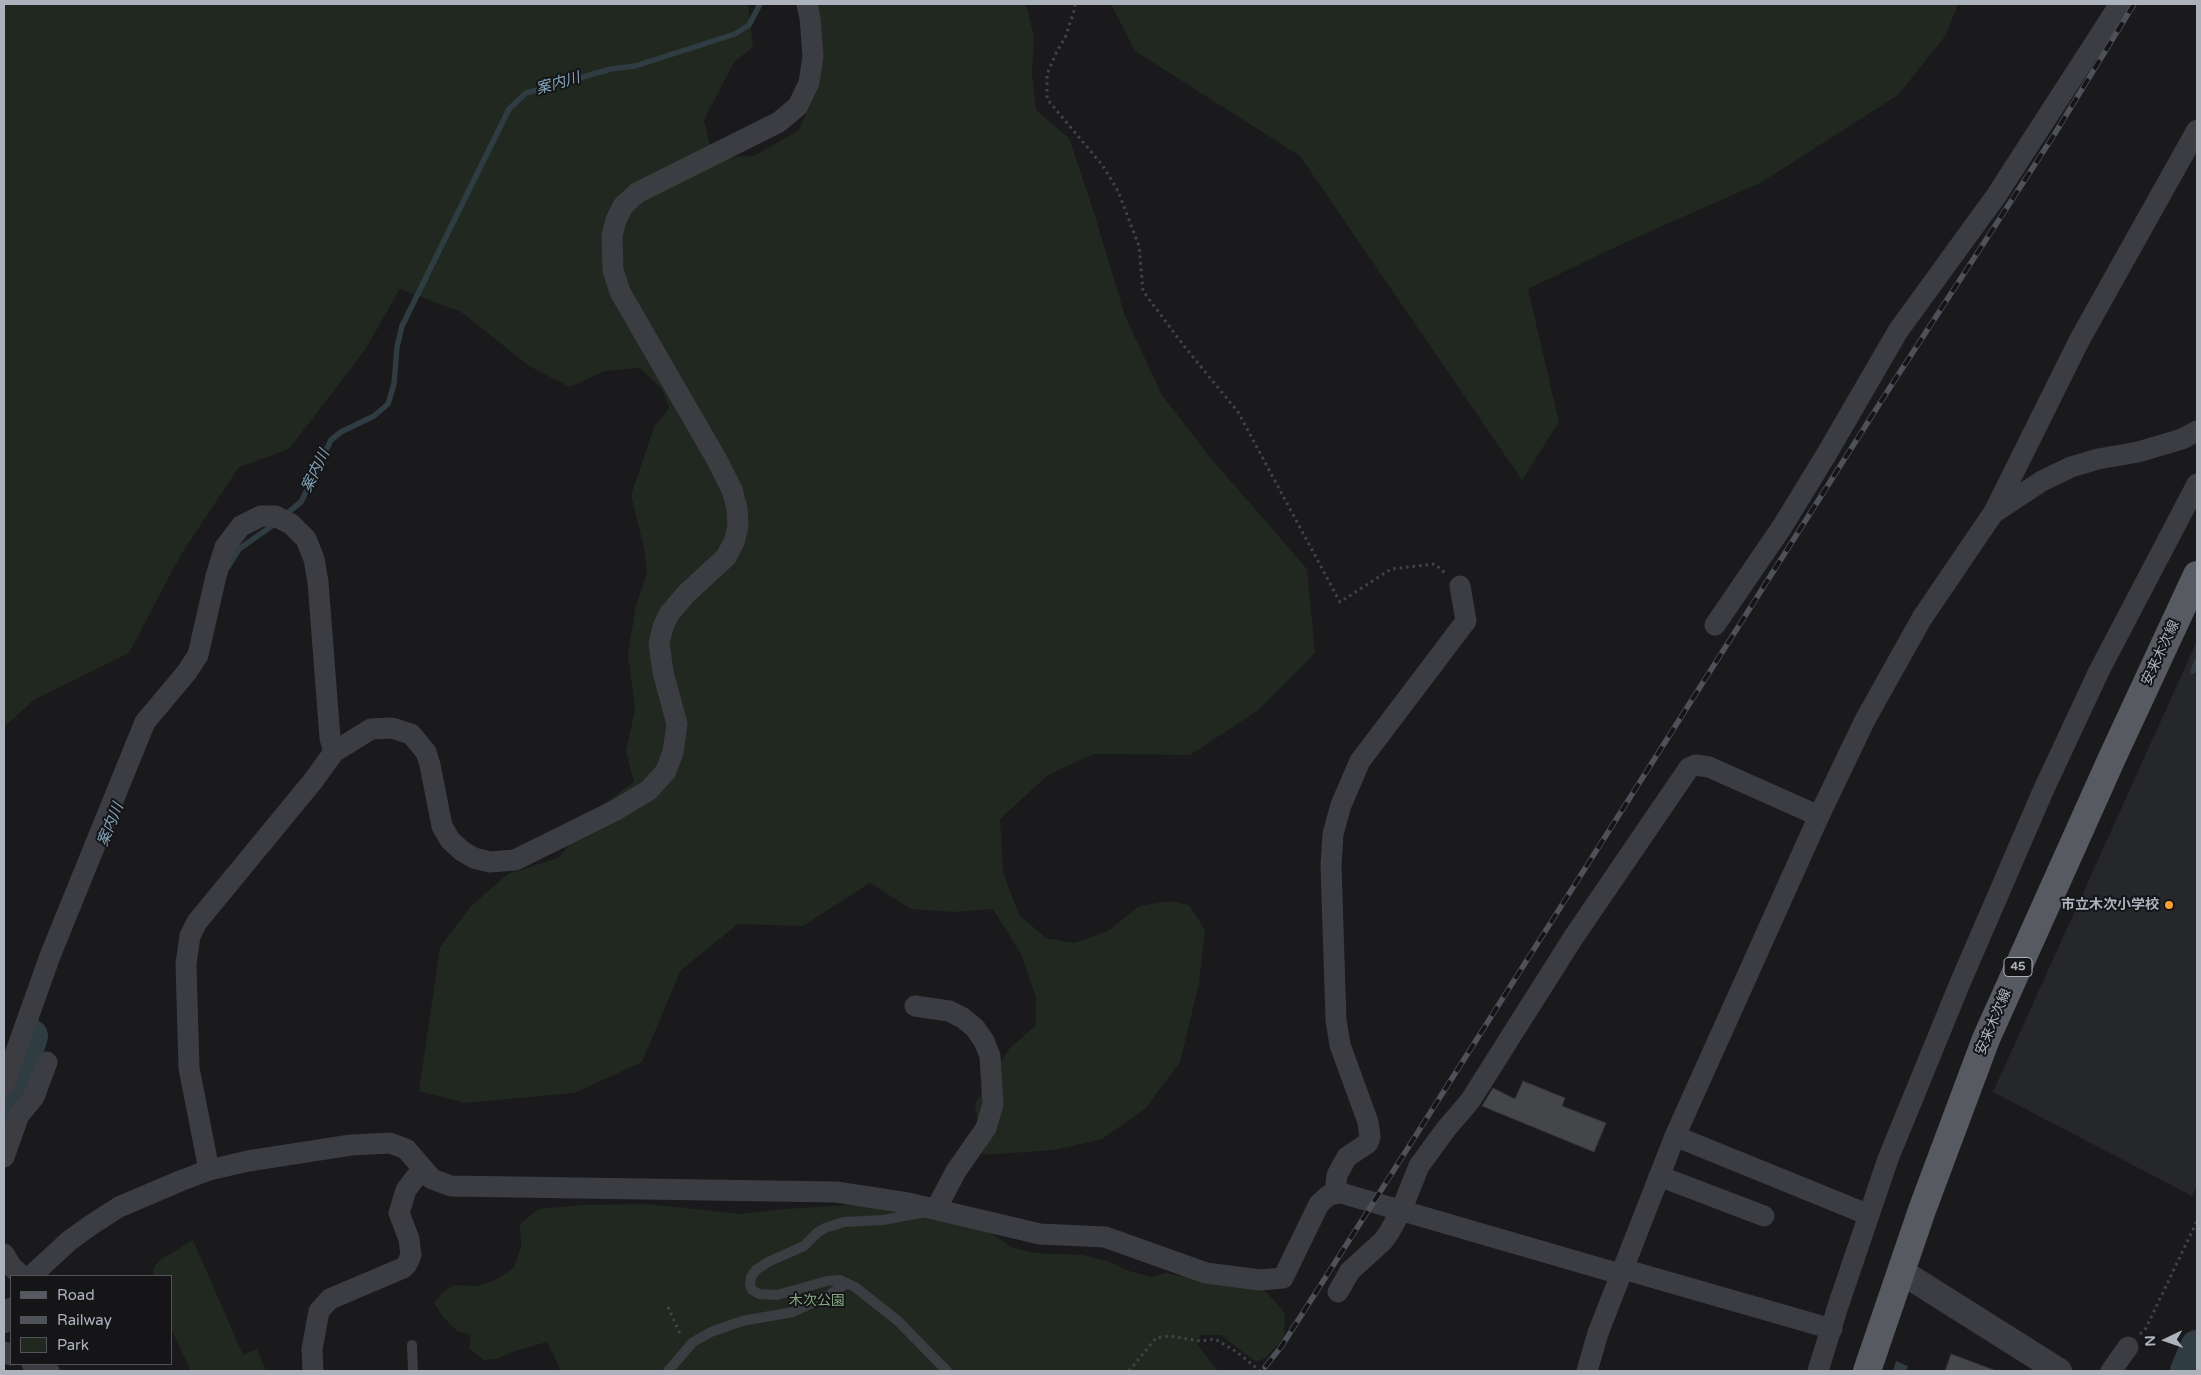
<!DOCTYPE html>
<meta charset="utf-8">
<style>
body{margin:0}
#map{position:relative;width:2201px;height:1375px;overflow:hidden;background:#1a1a1d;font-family:"Varela Round",sans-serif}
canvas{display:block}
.frame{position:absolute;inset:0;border:5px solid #acb3bd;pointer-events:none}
.legend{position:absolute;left:10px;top:1275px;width:162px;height:90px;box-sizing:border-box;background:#151518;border:1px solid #51545a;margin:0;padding:6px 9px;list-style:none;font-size:15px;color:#acb3bd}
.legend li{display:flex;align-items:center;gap:10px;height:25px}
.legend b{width:25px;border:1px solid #51545a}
.north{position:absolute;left:2141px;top:1315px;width:50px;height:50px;-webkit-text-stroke:4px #151518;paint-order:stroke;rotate:267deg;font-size:14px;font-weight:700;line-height:20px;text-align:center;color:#acb3bd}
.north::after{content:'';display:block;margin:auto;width:18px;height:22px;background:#acb3bd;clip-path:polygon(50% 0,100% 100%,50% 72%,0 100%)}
</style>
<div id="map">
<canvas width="2201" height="1375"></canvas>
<div class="frame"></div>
<ul class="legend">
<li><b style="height:6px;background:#575a61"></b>Road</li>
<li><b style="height:6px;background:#4e5157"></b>Railway</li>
<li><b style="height:14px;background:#202820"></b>Park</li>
</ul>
<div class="north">N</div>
</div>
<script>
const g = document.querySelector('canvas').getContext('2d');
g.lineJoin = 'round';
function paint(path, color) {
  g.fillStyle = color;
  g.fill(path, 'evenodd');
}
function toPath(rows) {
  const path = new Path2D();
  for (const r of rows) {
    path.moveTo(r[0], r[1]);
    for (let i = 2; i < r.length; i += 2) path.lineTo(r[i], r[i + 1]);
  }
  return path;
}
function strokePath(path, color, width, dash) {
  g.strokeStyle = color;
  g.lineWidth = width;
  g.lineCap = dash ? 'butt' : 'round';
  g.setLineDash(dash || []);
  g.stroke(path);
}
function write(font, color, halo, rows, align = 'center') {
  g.font = font + ' "Varela Round","Noto Sans JP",sans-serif';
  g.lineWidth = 4;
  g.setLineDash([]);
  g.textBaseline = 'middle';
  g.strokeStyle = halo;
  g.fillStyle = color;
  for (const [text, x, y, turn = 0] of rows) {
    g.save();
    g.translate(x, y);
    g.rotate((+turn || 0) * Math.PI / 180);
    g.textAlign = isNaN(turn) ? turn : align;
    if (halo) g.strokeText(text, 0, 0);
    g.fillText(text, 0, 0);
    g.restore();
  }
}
const built = toPath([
 [2197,641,2197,1186,2192,1196,1993,1092]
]);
const green = toPath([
 [4,4,748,4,753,47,734,62,704,120,710,146,734,157,754,156,798,131,819,87,812,4,1026,4,1034,37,1032,74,1036,110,1069,138,1096,219,1125,316,1162,395,1209,456,1307,569,1315,653,1257,711,1190,755,1093,754,1048,775,1000,819,1003,872,1019,915,1046,938,1075,943,1108,931,1139,906,1170,901,1189,905,1205,930,1199,983,1180,1062,1145,1109,1102,1139,1055,1150,983,1155,975,1104,1009,1049,1036,1025,1036,998,1021,954,993,909,953,912,911,909,870,883,803,926,738,924,681,970,642,1062,574,1093,465,1103,419,1091,440,947,471,906,508,874,558,858,601,806,634,782,626,752,635,709,628,654,636,606,647,573,644,548,631,495,654,427,669,408,662,389,640,368,605,371,570,387,529,366,461,312,400,289,365,350,289,449,239,467,180,556,129,653,34,700,4,727],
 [1111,4,1958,4,1946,35,1898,95,1762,182,1626,242,1528,289,1559,422,1522,480,1300,156,1135,51],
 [648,1204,740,1214,784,1209,865,1204,983,1228,1013,1248,1037,1253,1082,1255,1108,1261,1129,1271,1151,1277,1166,1273,1195,1279,1261,1286,1285,1313,1284,1338,1265,1358,1256,1362,1221,1335,1200,1335,1197,1344,1218,1371,561,1371,547,1342,509,1353,497,1359,484,1360,469,1348,471,1335,457,1331,444,1318,434,1303,442,1293,454,1285,477,1286,495,1280,514,1268,521,1247,520,1224,538,1209,582,1205],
 [193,1240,243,1355,257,1349,266,1371,191,1371,171,1329,171,1276,153,1276,153,1268,160,1260]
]);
const water = toPath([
 [1896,1361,1908,1366,1906,1371,1893,1371]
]);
const stream = toPath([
 [285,515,301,502,331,440,341,432,374,416,388,404,394,384,397,347,402,326,509,109,526,93,611,69,635,66,735,34,749,25,760,4],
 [228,567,239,549,276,523],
 [2193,671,2197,661]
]);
const river = toPath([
 [4,1121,31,1036],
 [2187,1371,2197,1347]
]);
const building = toPath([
 [1523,1081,1565,1098,1562,1106,1606,1123,1594,1152,1482,1106,1493,1088,1515,1099,1523,1081],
 [1951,1354,1994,1370,1993,1371,1945,1371,1951,1354]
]);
const path = toPath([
 [1075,4,1075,8,1065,38,1057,51,1047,74,1047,99,1103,166,1118,191,1139,246,1143,291,1184,346,1238,412,1340,602,1391,569,1435,564,1446,574],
 [668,1307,681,1336],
 [2140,1334,2146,1328,2197,1221],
 [1129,1371,1156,1338,1169,1336,1200,1341,1215,1339,1237,1352,1260,1371]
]);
const service = toPath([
 [926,1212,883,1220,844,1222,825,1228,818,1232,804,1246,768,1262,756,1270,751,1277,750,1285,752,1290,759,1294,777,1295,827,1281,840,1280,855,1287,898,1321,947,1371],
 [412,1345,413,1371],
 [668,1371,693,1342,711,1332,742,1321,793,1312,829,1295,847,1283]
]);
const minor = toPath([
 [1995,512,2042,481,2071,467,2098,459,2138,452,2182,439,2197,431],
 [1715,625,1782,527,1826,455,1898,331,1996,196,2120,4],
 [915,1006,949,1011,963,1018,975,1028,984,1041,990,1056,993,1104,986,1128,956,1171,936,1209],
 [4,1085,50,956,145,722,187,672,198,655,216,576,225,547,241,526,261,516,275,516,291,524,306,539,314,559,318,582,330,738,334,752],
 [1675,1136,1869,1215],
 [4,1157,19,1115,34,1097,47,1062],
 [209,1170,189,1068,186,964,190,936,197,922,313,781,334,752,371,729,392,728,411,734,426,752,430,765,442,826,450,840,462,851,474,858,490,862,515,860,616,810,649,790,666,771,673,752,677,724,663,672,659,643,663,627,669,614,686,594,726,557,734,542,738,527,737,508,732,490,717,460,620,292,613,270,612,235,616,220,623,206,637,193,779,122,798,106,809,83,813,56,810,18,807,4],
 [1659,1176,1764,1216],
 [1335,1193,1337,1175,1347,1157,1368,1143,1370,1137,1368,1122,1340,1045,1336,1020,1331,865,1333,834,1341,805,1360,761,1466,621,1460,586],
 [4,1254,12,1267,22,1276],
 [1623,1269,1832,1329],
 [31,1276,69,1241,91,1225,119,1207,180,1181,209,1170,248,1161,351,1145,390,1143,406,1149,432,1179,451,1186,836,1192,908,1203,1040,1234,1105,1237,1206,1273,1260,1280,1283,1278,1319,1204,1329,1195,1341,1193,1620,1274],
 [1338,1292,1350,1271,1383,1241,1390,1231,1401,1211,1419,1166,1446,1129,1470,1101,1573,938,1689,768,1696,765,1709,767,1819,816],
 [4,1323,11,1308],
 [4,1352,11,1355],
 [32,1364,49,1371],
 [313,1371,312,1349,319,1311,330,1299,403,1268,407,1264,411,1255,409,1239,399,1213,406,1190,415,1178,425,1172],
 [1587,1371,1598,1333,1675,1136,1819,816,1865,720,1922,618,1994,512,2080,339,2197,130],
 [1818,1371,1838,1306,1888,1159,1960,983,2043,791,2099,671,2197,484],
 [2111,1371,2128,1347]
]);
const tertiary = toPath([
 [1902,1272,2059,1371]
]);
const primary = toPath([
 [1867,1371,1922,1210,1986,1039,2112,758,2197,575]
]);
const rail = toPath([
 [1265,1367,1281,1347,1373,1203,1887,392,2054,135,2134,4]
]);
const markers = [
 [2169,905,5,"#f8a137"]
];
const shields = [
 [2018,967,28]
];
const shieldNames = [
 ["45",2018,967]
];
const streetNames = [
 ["安来木次線",2161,653,-65],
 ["安来木次線",1994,1022,-67]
];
const poiNames = [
 ["市立木次小学校",2159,905]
];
const parkNames = [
 ["木次公園",817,1301]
];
const waterNames = [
 ["案内川",558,84,-16],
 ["案内川",316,471,-64],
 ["案内川",111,825,-68]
];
paint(built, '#26272a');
paint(green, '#202820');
paint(water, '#2f3c42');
strokePath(stream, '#2f3c42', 5.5);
strokePath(river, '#2f3c42', 34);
paint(building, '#44464a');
strokePath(building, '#343539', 1);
strokePath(path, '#414449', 3, [2.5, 4]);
strokePath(service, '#3b3d42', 10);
strokePath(minor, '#3b3d42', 21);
strokePath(tertiary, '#3b3d42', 26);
strokePath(primary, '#575a61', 28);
strokePath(rail, '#4e5157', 5.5);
strokePath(rail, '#151518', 4, [11]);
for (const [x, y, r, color] of markers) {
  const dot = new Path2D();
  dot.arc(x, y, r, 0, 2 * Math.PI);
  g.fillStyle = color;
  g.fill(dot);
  strokePath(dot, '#151518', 2);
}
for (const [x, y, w] of shields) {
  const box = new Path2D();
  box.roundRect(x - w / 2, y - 9.5, w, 19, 4);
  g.fillStyle = '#151518';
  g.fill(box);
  strokePath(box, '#acb3bd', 1);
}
write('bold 12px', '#acb3bd', null, shieldNames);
write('14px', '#acb3bd', '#151518', streetNames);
write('bold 14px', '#acb3bd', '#151518', poiNames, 'right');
write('14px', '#85a883', '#151518', parkNames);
write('italic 15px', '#83a5b8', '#151518', waterNames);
</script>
